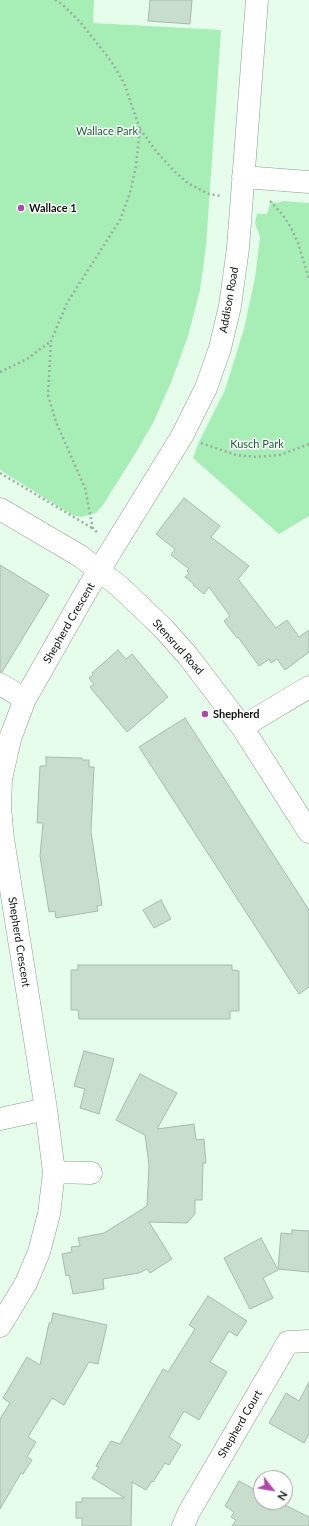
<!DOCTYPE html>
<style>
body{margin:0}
#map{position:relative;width:309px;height:1526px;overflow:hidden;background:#e7fdeb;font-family:Lato,sans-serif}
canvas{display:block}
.north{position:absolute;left:253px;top:1470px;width:40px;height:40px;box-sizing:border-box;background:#fff;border:1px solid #9fa19f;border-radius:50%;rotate:121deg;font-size:11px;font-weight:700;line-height:16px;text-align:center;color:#0e150f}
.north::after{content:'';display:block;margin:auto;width:14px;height:18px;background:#b047a9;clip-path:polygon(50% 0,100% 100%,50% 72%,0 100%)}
</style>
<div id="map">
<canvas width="309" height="1526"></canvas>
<div class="north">N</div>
</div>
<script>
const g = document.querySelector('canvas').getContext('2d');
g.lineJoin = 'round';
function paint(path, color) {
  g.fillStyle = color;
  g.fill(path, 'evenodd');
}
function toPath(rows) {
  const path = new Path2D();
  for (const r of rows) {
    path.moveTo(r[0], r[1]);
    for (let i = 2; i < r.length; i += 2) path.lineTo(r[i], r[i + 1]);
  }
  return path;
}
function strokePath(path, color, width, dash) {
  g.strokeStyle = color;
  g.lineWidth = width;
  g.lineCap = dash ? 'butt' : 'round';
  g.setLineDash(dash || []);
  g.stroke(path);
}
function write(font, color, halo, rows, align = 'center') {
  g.font = font + ' Lato,sans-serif';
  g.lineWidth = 3;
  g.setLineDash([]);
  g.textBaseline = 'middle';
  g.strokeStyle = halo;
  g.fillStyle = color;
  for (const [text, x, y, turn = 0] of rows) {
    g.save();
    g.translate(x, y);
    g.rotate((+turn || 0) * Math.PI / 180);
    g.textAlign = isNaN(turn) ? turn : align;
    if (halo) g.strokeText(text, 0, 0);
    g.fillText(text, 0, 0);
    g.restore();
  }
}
const green = toPath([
 [0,0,94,0,93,23,221,30,206,246,200,290,188,336,172,380,154,421,135,454,103,505,96,513,82,517,72,515,0,470],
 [271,201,277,203,283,201,309,203,309,516,279,534,193,458,199,442,225,390,244,329,255,278,260,237,255,223,257,214,267,214]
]);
const building = toPath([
 [150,0,192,0,190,24,148,21,150,0],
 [184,498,220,526,211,537,249,566,238,579,276,628,287,620,299,637,309,630,309,652,285,670,277,659,271,663,269,659,259,666,238,637,237,638,224,621,230,616,209,587,204,594,193,585,194,584,185,577,189,573,187,571,189,569,171,555,175,549,156,534,184,498],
 [0,565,49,595,2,672,0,672,0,565],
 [118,650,126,659,132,654,168,697,127,732,90,687,94,684,89,678,93,675,92,673,118,650],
 [185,718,309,910,309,987,299,994,139,747,185,718],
 [46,757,82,758,82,760,89,760,89,767,94,767,91,832,102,905,97,906,98,911,56,918,55,911,49,912,40,856,43,823,37,823,40,766,46,766,46,757],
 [161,900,171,919,154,928,143,910,161,900],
 [78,965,232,965,232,970,239,971,239,1011,230,1011,230,1019,79,1019,78,1010,71,1010,71,970,78,970,78,965],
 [84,1051,114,1059,99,1114,80,1108,85,1089,74,1086,84,1051],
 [140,1074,177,1093,157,1129,194,1124,196,1140,204,1139,206,1163,203,1163,202,1200,195,1200,195,1214,187,1223,149,1222,172,1259,150,1273,147,1269,139,1273,103,1279,104,1289,73,1294,69,1275,66,1276,62,1254,72,1252,71,1247,80,1246,78,1238,104,1233,147,1206,149,1165,145,1135,116,1120,140,1074],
 [292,1230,309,1231,309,1272,278,1269,281,1233,292,1234,292,1230],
 [261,1238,278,1270,263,1278,273,1298,250,1309,224,1258,261,1238],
 [208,1296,247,1321,237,1336,229,1331,210,1362,227,1372,199,1420,184,1411,169,1437,181,1445,169,1465,165,1463,153,1482,152,1481,146,1490,132,1482,131,1526,82,1526,82,1518,76,1518,76,1502,82,1502,82,1498,125,1498,92,1478,99,1467,96,1466,111,1441,120,1444,163,1369,168,1372,195,1329,189,1325,208,1296],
 [53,1313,107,1325,98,1364,89,1362,64,1405,52,1398,28,1437,36,1442,27,1457,32,1460,23,1474,21,1473,0,1509,0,1419,10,1403,3,1398,27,1357,40,1365,49,1323,51,1323,53,1313],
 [309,1382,309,1434,304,1443,269,1423,286,1393,299,1401,309,1382],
 [239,1481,261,1493,261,1502,279,1502,309,1517,309,1526,232,1526,236,1520,231,1517,234,1512,225,1506,239,1481]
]);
const path = toPath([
 [55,0,62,4,81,23,111,61,124,83,140,129,136,166,130,193,120,220,67,303,51,341,48,395,56,422,85,488,93,529,98,533],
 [140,129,156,151,174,171,189,184,209,194,221,196],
 [270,201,282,214,290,226,298,243,309,279],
 [0,372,27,359,51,341],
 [201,443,236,455,256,457,280,455,309,444],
 [0,473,92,528]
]);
const minor = toPath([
 [243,177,309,182],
 [0,509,80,556,119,586,163,628,188,656,242,727,309,832],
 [0,684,25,699],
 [242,727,309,687],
 [0,1119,46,1109],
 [54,1172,91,1173],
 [0,1326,26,1283,39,1252,49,1214,54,1172,46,1109,3,839,0,808,1,779,10,739,25,699,87,590,182,436,206,388,220,348,230,306,238,248,257,0],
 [183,1526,189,1512,288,1342,309,1341]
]);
const markers = [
 [21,208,4,"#b047a9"],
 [205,714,4,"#b047a9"]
];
const parkNames = [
 ["Wallace Park",107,131],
 ["Kusch Park",257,444]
];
const poiNames = [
 ["Wallace 1",29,208],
 ["Shepherd",213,714]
];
const streetNames = [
 ["Addison Road",229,300,-80],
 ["Shepherd Crescent",69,623,-60],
 ["Stensrud Road",178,647,48],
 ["Shepherd Crescent",19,942,81],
 ["Shepherd Court",240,1424,-60]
];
paint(green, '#a6eeb5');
paint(building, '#c8ddcb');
strokePath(building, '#a7bbaa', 1);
strokePath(minor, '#899d8d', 23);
strokePath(path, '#9cac9f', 2.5, [2, 3]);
strokePath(minor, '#fff', 22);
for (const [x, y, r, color] of markers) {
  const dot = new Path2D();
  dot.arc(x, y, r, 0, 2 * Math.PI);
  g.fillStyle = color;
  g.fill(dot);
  strokePath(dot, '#fff', 1.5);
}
write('11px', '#146631', '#fff', parkNames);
write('bold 11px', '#0e150f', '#fff', poiNames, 'left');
write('11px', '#0e150f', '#fff', streetNames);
</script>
